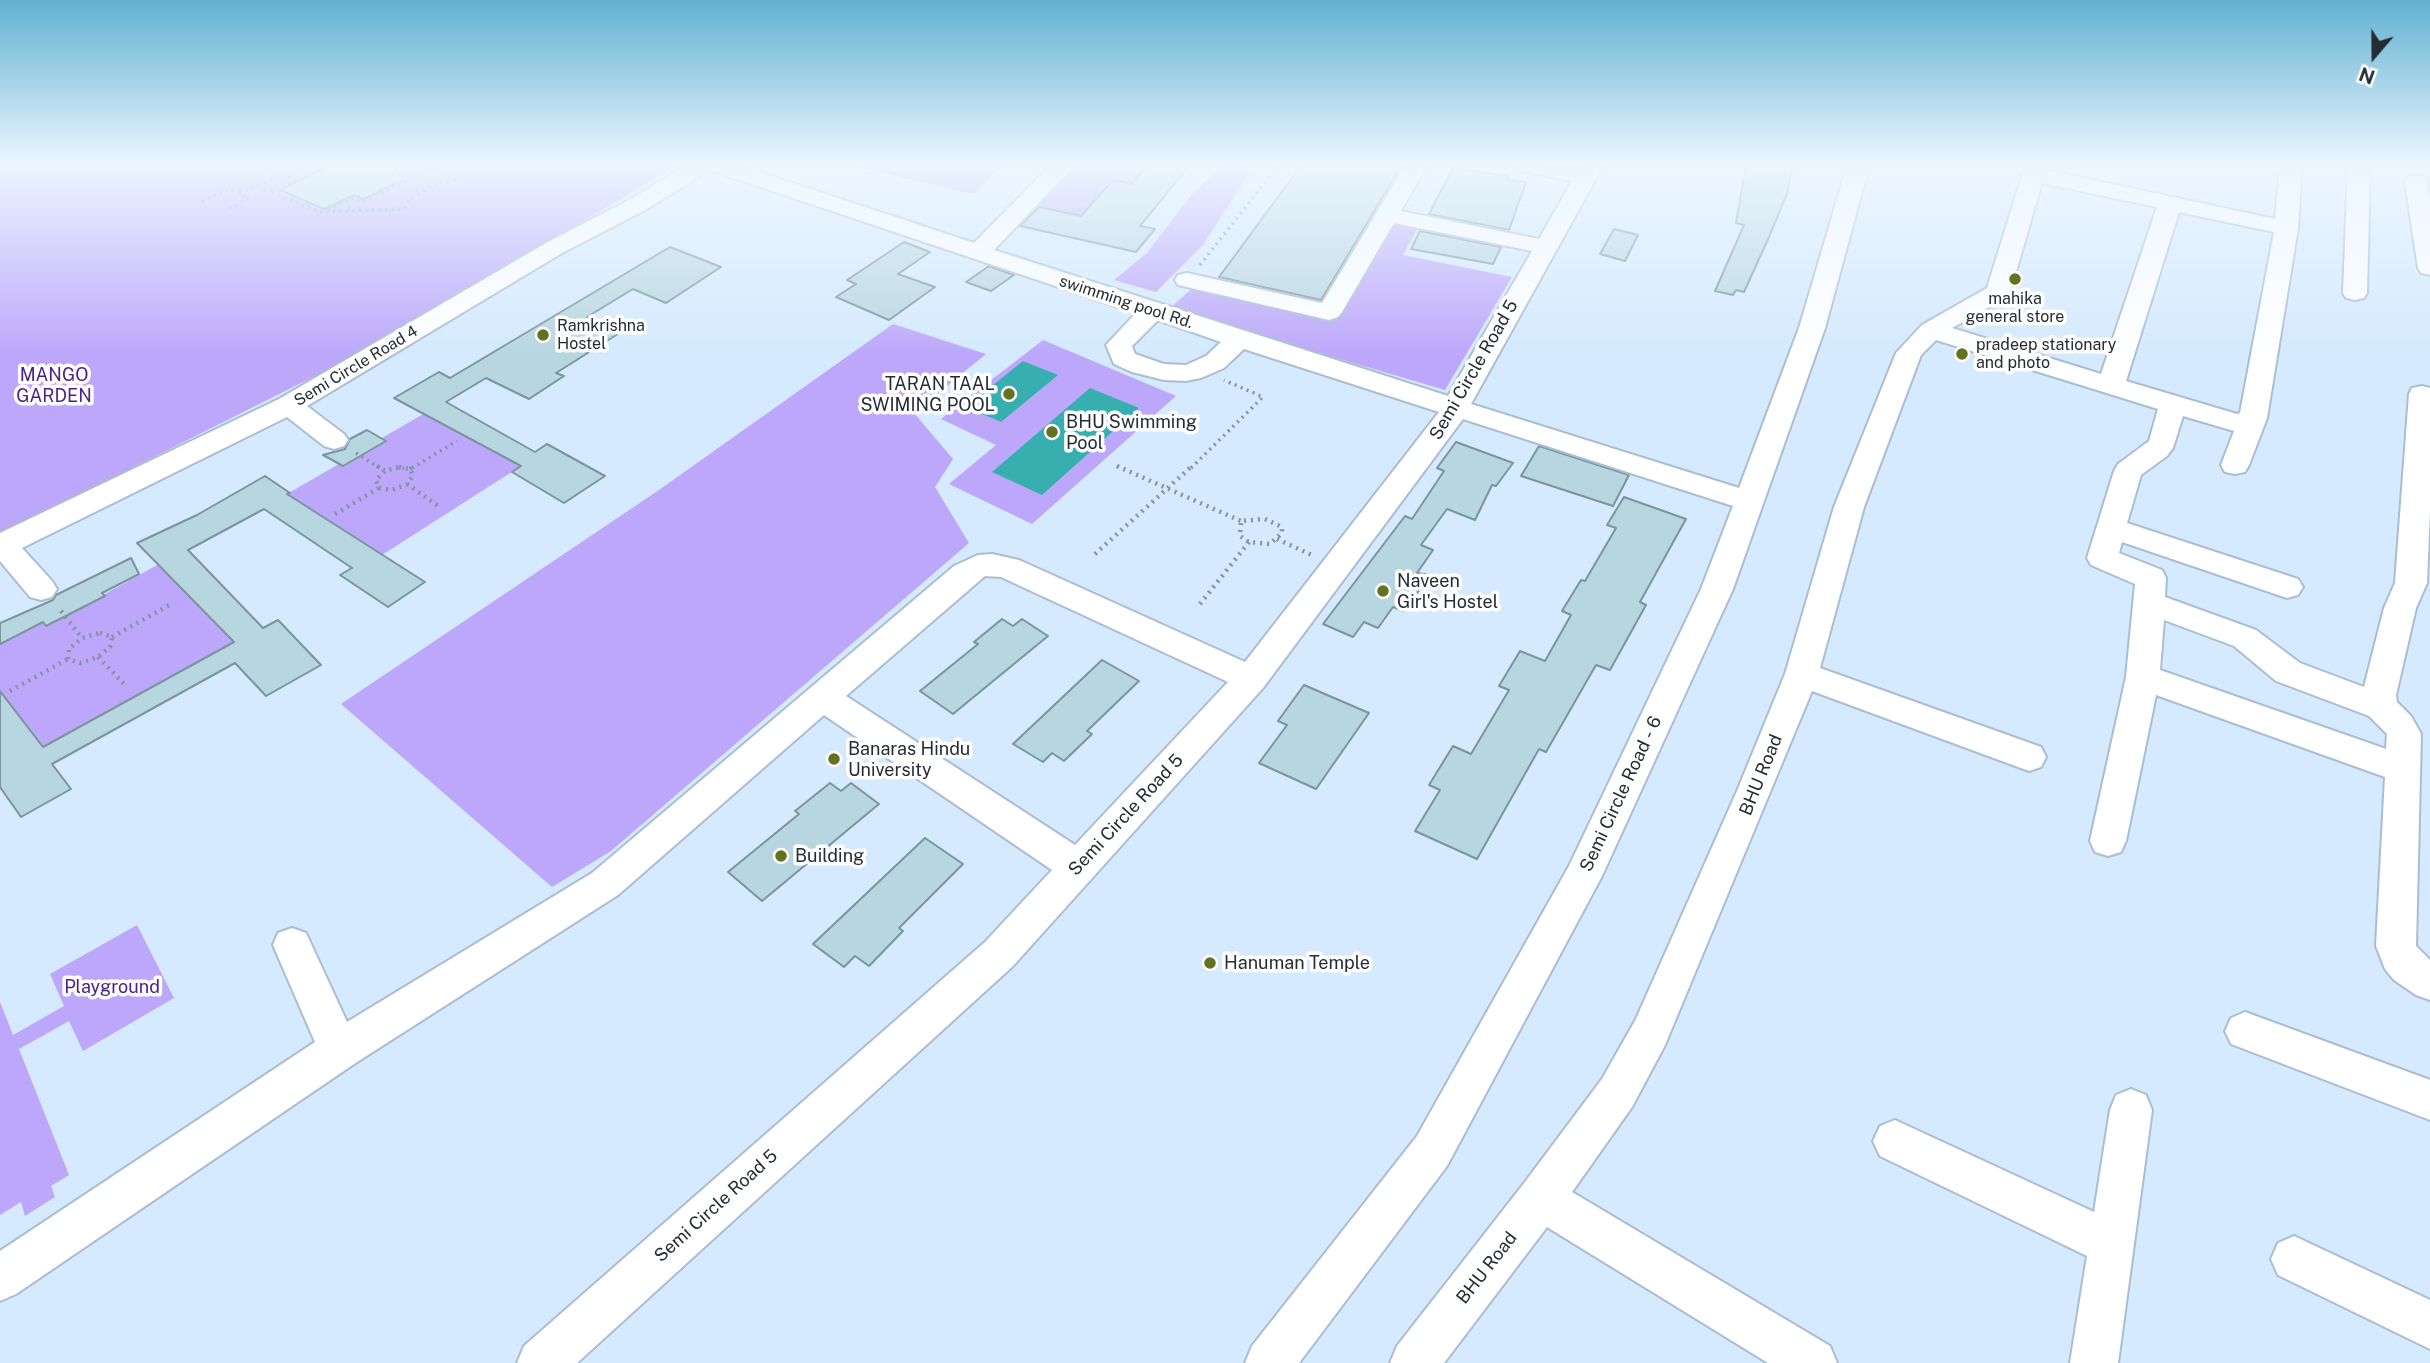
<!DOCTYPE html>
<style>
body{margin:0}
#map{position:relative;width:2430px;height:1363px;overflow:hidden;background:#d5eafe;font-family:"Public Sans",sans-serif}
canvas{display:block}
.north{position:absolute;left:2339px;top:21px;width:70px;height:70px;-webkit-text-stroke:5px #fff;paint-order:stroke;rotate:200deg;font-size:19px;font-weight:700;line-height:28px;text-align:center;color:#242c33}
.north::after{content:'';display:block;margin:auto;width:24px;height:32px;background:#242c33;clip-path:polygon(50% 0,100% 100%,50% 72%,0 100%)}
</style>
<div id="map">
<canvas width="2430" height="1363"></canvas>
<div class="north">N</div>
</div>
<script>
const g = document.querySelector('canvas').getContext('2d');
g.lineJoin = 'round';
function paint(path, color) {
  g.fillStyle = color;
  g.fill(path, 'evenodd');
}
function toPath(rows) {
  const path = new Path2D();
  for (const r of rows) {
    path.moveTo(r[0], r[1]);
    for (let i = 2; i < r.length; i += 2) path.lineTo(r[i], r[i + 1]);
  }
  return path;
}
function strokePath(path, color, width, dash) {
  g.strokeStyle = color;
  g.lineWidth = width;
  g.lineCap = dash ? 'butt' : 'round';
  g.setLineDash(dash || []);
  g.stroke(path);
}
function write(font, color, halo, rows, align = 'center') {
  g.font = font + ' "Public Sans",sans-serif';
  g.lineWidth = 7;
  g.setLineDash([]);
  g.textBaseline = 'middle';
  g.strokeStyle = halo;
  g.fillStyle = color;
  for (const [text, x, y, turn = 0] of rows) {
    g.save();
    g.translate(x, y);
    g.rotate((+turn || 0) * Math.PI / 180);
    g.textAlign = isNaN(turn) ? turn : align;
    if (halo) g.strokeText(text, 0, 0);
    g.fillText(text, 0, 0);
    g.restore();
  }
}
const green = toPath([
 [0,166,677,166,349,359,0,534],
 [854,166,1002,166,973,194],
 [1068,166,1147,166,1132,184,1113,180,1100,195,1100,220,1030,205],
 [1222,166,1246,166,1250,172,1203,245,1156,292,1114,280,1147,253,1193,193],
 [1393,220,1420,224,1403,255,1512,277,1445,390,1169,309,1196,285,1335,317],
 [893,324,986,354,914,413,953,459,935,487,969,543,611,851,552,887,341,704,659,490],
 [1043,340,1176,396,1032,524,949,484,996,445,941,419],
 [425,413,521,466,382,555,287,494,339,464,343,466,385,441,382,438],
 [159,564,234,642,43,747,0,691,0,644,43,622,47,626],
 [137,925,174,998,83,1051,69,1021,19,1049,69,1175,51,1186,55,1197,25,1216,21,1202,0,1215,0,1002,13,1035,64,1006,50,974]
]);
const water = toPath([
 [1023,361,1058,375,1001,422,966,407],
 [1090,388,1139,408,1042,495,992,472]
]);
const building = toPath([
 [329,166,393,166,404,180,363,199,354,195,324,209,280,190,329,166],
 [1147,166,1189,166,1140,226,1155,229,1136,252,1020,226,1039,207,1081,216,1113,180,1132,184,1147,166],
 [1301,166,1401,166,1321,300,1219,277,1301,166],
 [1746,166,1792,166,1788,191,1769,237,1744,292,1736,290,1733,295,1715,291,1744,225,1736,223,1746,166],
 [1453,168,1509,176,1507,179,1526,182,1509,230,1429,214,1453,168],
 [1614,229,1638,235,1625,261,1600,254,1614,229],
 [1420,231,1501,247,1493,264,1411,249,1420,231],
 [904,242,930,252,898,274,935,287,889,320,836,297,856,284,847,280,904,242],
 [670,247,721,267,666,303,633,289,587,317,621,332,556,373,564,376,529,399,486,378,446,402,535,452,547,444,605,476,564,503,512,472,521,466,394,398,439,372,450,378,670,247],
 [989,266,1014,275,991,291,966,282,989,266],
 [367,430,386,441,343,466,323,455,345,449,350,439,367,430],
 [1456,442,1513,463,1496,486,1492,485,1475,520,1447,509,1421,545,1433,550,1417,573,1430,575,1404,611,1393,607,1378,628,1364,622,1353,637,1323,624,1405,516,1412,519,1444,471,1437,468,1456,442],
 [1539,446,1629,475,1613,506,1521,476,1539,446],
 [265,476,290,493,287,494,425,582,388,607,340,575,352,568,264,509,188,550,263,628,278,620,321,665,266,696,235,663,52,764,71,789,21,817,0,787,0,691,43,747,234,642,137,543,197,515,265,476],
 [1624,497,1686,519,1640,602,1646,605,1610,670,1596,665,1546,752,1539,749,1477,859,1415,831,1440,790,1429,785,1453,746,1471,754,1509,690,1499,686,1520,651,1545,661,1571,615,1562,611,1581,580,1585,581,1616,528,1607,525,1624,497],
 [131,558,139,574,102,593,105,596,46,626,43,622,0,644,0,623,53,600,56,595,131,558],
 [1002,619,1013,626,1022,619,1048,636,953,714,920,691,978,644,974,642,1002,619],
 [1102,660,1139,681,1087,731,1092,734,1064,761,1052,753,1043,762,1013,744,1102,660],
 [1304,685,1369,713,1316,789,1259,763,1287,725,1278,721,1304,685],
 [830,783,841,791,851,783,879,804,762,901,728,872,799,814,795,811,830,783],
 [925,838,963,864,899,928,903,931,869,966,855,956,844,967,813,944,925,838]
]);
const pathFar1 = toPath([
 [319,166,318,172,327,166],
 [282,174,295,180,309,174,290,166],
 [296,180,269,191,319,212,404,209,408,202,426,189,438,183,463,179,465,166],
 [240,194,282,174,261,166],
 [202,201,229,189,249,198,226,210],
 [328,210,353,198,362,202,440,166],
 [1200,265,1278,166],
 [356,453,380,468],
 [1117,466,1121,468],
 [396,468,404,468],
 [412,468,457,441],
 [1191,468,1263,397,1224,380]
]);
const path = toPath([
 [377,466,385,471],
 [1117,466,1241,521],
 [399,467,410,469,413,476,407,484,392,490,379,488,376,480,385,471,399,467],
 [410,469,415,466],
 [407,484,441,508],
 [335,514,379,488],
 [1265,519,1282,527,1282,533,1270,544,1249,542,1240,536,1241,521,1265,519],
 [1277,539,1314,556],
 [1095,554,1192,466],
 [1200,604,1249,542],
 [61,611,82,638],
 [100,633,112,637,110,647,98,657,81,663,68,659,69,649,82,638,100,633],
 [112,637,171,604],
 [98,657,127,687],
 [10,691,68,659]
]);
const minor = toPath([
 [685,166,741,166,974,243,1050,166,1074,166,994,250,1448,396,1532,251,1394,223,1342,312,1338,317,1329,320,1178,285,1175,280,1178,275,1187,273,1322,303,1405,166,1427,166,1401,211,1539,239,1572,181,1521,171,1518,166,1579,169,1581,166,1603,166,1471,404,1739,488,1799,328,1847,166,1869,166,1825,328,1733,589,1602,876,1447,1166,1299,1363,1245,1363,1252,1346,1417,1136,1569,866,1701,589,1733,506,1463,419,1263,688,1013,966,577,1363,517,1363,524,1346,985,942,1052,870,824,715,618,895,354,1064,16,1294,0,1301,0,1251,315,1042,273,945,278,933,292,928,306,933,347,1022,592,873,954,566,978,555,992,554,1019,560,1245,662,1439,412,1244,349,1224,368,1201,378,1186,381,1164,380,1132,372,1114,364,1106,345,1136,313,710,170,647,209,562,253,307,406,344,434,348,440,344,446,334,449,324,446,287,417,22,548,52,581,57,589,52,597,41,600,30,597,0,561,0,533,279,399,546,243,631,199,685,166],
 [1158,320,1221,342,1206,356,1186,365,1164,364,1135,354,1132,346,1158,320],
 [985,576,1001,577,1228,682,1075,845,846,696,985,576],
 [2025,166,2047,166,2046,170,2275,219,2280,166,2302,166,2298,228,2267,418,2249,465,2245,472,2235,474,2225,472,2221,465,2234,431,2183,416,2173,448,2167,456,2141,475,2127,523,2298,579,2303,587,2298,595,2287,598,2122,542,2119,553,2162,570,2166,578,2165,597,2256,630,2300,663,2364,687,2384,608,2395,583,2409,394,2412,388,2422,386,2430,388,2430,510,2427,583,2416,608,2396,695,2397,702,2411,716,2421,734,2416,946,2430,960,2430,1000,2416,995,2394,980,2385,969,2376,946,2385,777,2156,695,2126,841,2121,852,2108,856,2095,852,2090,841,2126,677,2135,584,2091,565,2087,558,2114,471,2118,464,2149,441,2158,409,1936,340,1921,355,1864,507,1820,668,2041,747,2046,757,2041,767,2029,771,1812,691,1665,1045,1632,1107,1572,1192,1830,1346,1837,1363,1768,1363,1547,1227,1444,1363,1390,1363,1397,1346,1525,1182,1602,1079,1636,1019,1737,791,1785,674,1834,507,1896,353,1922,325,1987,288,2025,166],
 [2042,183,2157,207,2101,374,1952,328,2007,297,2010,292,2042,183],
 [2179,212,2274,232,2240,413,2237,414,2126,381,2179,212],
 [2164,620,2234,646,2276,681,2369,716,2387,734,2386,749,2160,670,2164,620],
 [2348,166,2370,166,2367,293,2364,298,2355,300,2346,298,2343,293,2348,166],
 [2416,175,2424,177,2427,182,2430,198,2430,275,2421,273,2418,268,2405,182,2408,177,2416,175],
 [2245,1012,2430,1080,2430,1120,2231,1044,2225,1031,2231,1018,2245,1012],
 [2131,1089,2146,1095,2152,1110,2118,1363,2070,1363,2087,1256,1880,1156,1873,1141,1880,1126,1895,1120,2094,1212,2110,1110,2116,1095,2131,1089],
 [2294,1236,2430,1300,2430,1349,2278,1275,2271,1259,2278,1243,2294,1236]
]);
const markers = [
 [2015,279,7,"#63721e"],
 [543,335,7,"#63721e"],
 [1962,354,7,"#63721e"],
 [1009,394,7,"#63721e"],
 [1052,432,7,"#63721e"],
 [1383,591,7,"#63721e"],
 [834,759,7,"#63721e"],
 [781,856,7,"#63721e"],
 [1210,963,7,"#63721e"]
];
const farPoinames = [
 ["mahika",2015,299,"center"],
 ["general store",2015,317,"center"],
 ["Ramkrishna",557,326],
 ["Hostel",557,344],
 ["pradeep stationary",1976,345],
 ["and photo",1976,363]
];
const farStreetnames = [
 ["swimming pool Rd.",1126,302,18],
 ["Semi Circle Road 4",356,366,-31]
];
const streetNames = [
 ["Semi Circle Road 5",1474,370,-60],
 ["BHU Road",1761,775,-68],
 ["Semi Circle Road - 6",1621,794,-65],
 ["Semi Circle Road 5",1126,815,-47],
 ["Semi Circle Road 5",716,1206,-42],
 ["BHU Road",1487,1268,-52]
];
const parkNames = [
 ["MANGO",54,375],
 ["GARDEN",54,396],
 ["Playground",112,987]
];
const poiNames = [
 ["TARAN TAAL",995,384,"right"],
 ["SWIMING POOL",995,405,"right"],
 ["BHU Swimming",1066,422],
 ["Pool",1066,443],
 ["Naveen",1397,581],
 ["Girl's Hostel",1397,602],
 ["Banaras Hindu",848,749],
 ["University",848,770],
 ["Building",795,856],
 ["Hanuman Temple",1224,963]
];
paint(green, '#bca7fa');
paint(water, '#37afaf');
paint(building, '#b8d6e0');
strokePath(building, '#79959e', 2);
strokePath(minor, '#aabed1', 4);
strokePath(pathFar1, '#8493a1', 3.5, [2, 4.5]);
strokePath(path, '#8493a1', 4.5, [2, 5]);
paint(minor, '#fff');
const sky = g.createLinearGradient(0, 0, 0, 357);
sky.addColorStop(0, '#61b2d1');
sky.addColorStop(0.46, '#ecf6ff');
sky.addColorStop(1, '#ecf6ff00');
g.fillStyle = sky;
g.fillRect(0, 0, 2430, 357);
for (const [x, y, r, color] of markers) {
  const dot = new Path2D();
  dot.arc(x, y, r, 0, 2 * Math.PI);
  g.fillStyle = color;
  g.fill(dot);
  strokePath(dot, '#fff', 2.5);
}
write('16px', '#242c33', '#fff', farPoinames, 'left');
write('16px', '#242c33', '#fff', farStreetnames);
write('18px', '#242c33', '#fff', streetNames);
write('18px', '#492188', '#fff', parkNames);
write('18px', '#242c33', '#fff', poiNames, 'left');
</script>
